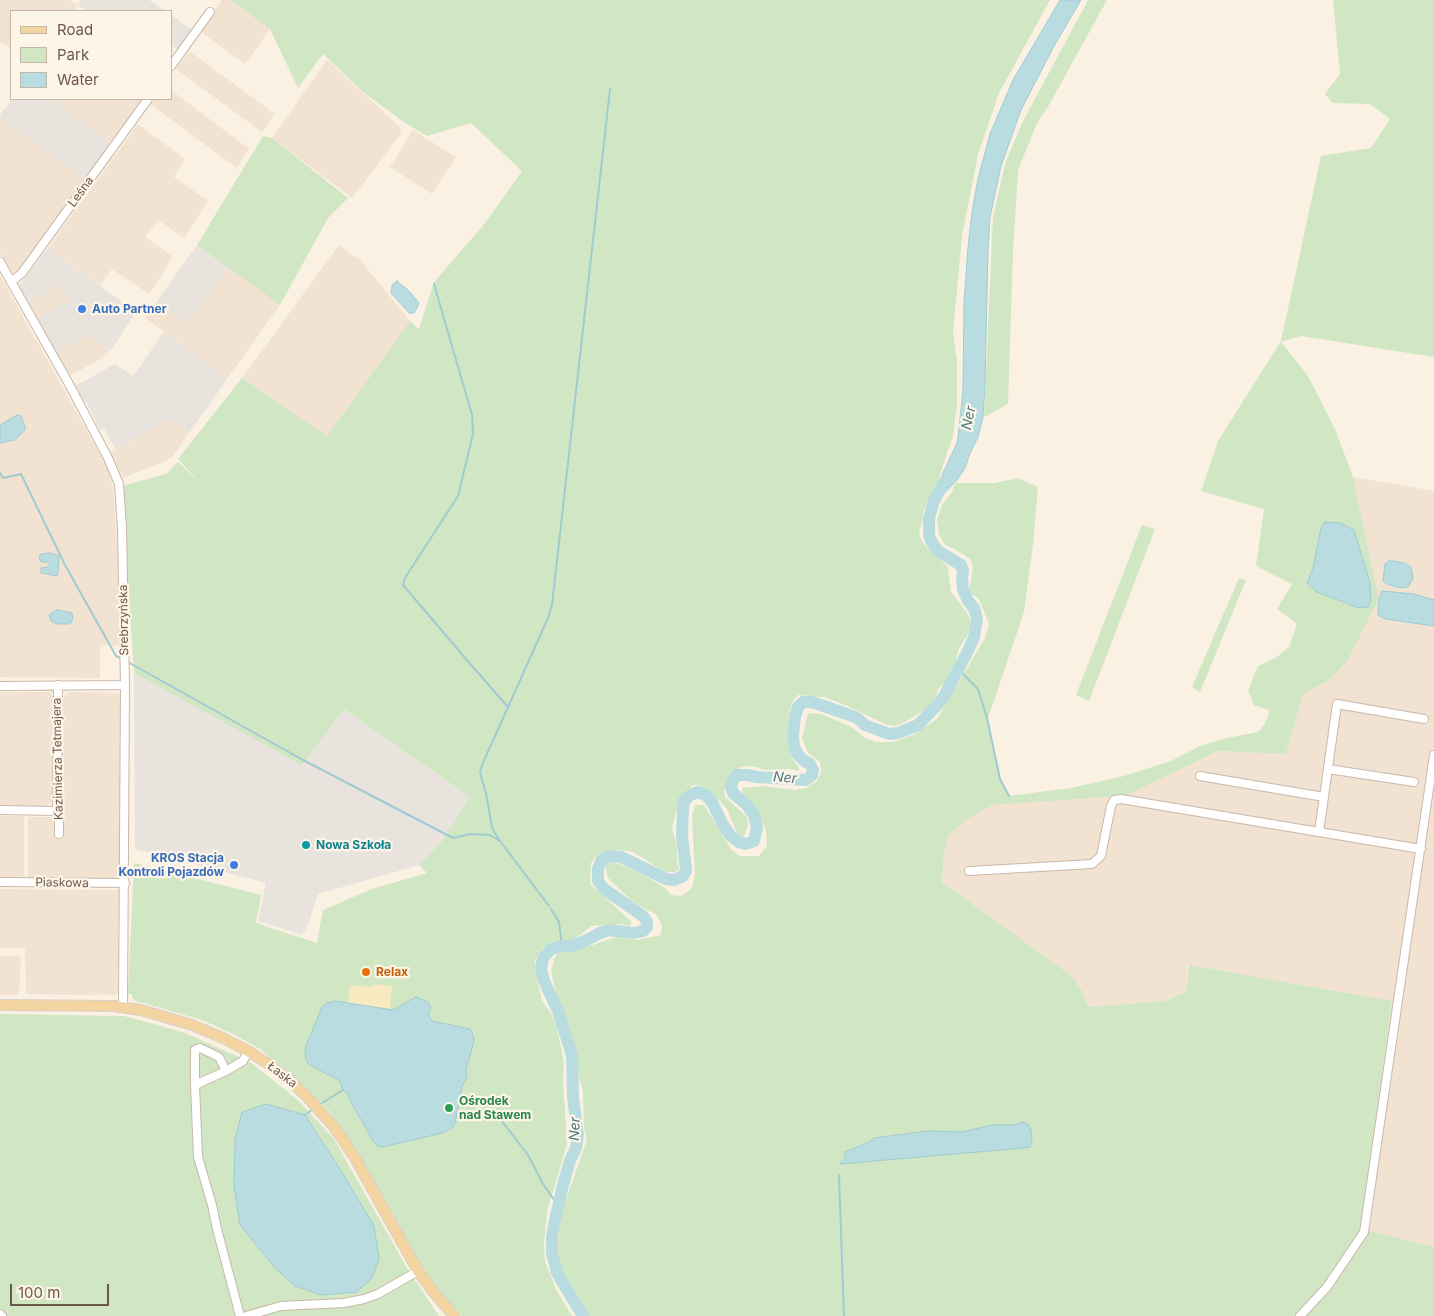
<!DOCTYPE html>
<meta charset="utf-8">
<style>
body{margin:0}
#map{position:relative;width:1434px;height:1316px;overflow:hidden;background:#faf1e3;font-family:Inter,sans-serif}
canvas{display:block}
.legend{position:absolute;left:10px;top:10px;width:162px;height:90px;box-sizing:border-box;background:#fdf5e8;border:1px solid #c4b6a9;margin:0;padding:6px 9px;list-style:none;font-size:15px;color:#6f584b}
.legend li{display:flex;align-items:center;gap:10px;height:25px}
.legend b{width:25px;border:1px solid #c4b6a9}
.scale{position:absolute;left:10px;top:1284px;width:99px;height:22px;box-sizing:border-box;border:2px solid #6f584b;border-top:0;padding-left:6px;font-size:15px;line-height:18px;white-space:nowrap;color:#6f584b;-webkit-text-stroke:4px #fdf5e8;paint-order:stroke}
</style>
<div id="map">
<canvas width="1434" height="1316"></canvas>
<ul class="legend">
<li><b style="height:6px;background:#f4d4a0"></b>Road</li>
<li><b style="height:14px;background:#d1e6c3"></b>Park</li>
<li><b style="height:14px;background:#b9dce1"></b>Water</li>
</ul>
<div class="scale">100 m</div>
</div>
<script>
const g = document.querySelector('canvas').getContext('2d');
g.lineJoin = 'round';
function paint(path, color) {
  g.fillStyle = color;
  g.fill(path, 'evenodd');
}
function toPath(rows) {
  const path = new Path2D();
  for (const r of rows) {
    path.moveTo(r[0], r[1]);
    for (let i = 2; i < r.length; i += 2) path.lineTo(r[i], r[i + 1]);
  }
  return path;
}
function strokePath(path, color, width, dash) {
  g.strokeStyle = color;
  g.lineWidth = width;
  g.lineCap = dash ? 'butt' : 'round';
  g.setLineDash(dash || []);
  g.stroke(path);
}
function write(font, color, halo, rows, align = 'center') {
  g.font = font + ' Inter,sans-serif';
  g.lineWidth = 4.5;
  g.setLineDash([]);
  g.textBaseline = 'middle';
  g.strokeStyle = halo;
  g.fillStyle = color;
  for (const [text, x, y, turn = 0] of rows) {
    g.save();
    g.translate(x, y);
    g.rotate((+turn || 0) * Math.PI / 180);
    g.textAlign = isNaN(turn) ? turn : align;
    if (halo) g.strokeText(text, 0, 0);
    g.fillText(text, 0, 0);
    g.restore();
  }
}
const residential = toPath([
 [0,0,70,0,78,5,73,11,11,11,11,48,0,41],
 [222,0,230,0,270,29,245,64,200,31],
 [189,51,275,114,262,132,176,69],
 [327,60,400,127,401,134,352,198,272,138],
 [171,90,249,149,237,168,150,104,154,99,171,99],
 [49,99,142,99,111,143],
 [0,119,86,179,19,271,11,272,0,253],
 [138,124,185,159,174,177,208,201,184,238,158,220,145,237,172,256,161,277,149,294,112,269,100,285,48,248],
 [413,130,456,157,432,194,390,167],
 [339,245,361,261,410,321,327,436,242,378],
 [229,267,280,305,228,378,145,318,157,301,188,322],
 [0,275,107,467,113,488,118,551,119,645,100,645,100,678,0,677],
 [54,283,71,298,37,319,28,303,44,294],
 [87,335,111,350,101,359,69,376,56,353],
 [170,420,189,433,172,457,164,462,123,478,110,452],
 [1353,477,1434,491,1434,1247,1361,1230,1392,1001,1188,965,1186,992,1164,1001,1088,1007,1082,991,1072,976,942,882,944,855,948,836,966,820,992,805,1125,796,1218,751,1286,754,1303,694,1329,680,1364,627,1379,599],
 [0,692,51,692,53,697,53,801,46,806,0,807],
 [69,692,120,693,120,878,118,879,28,878,28,817,55,817,55,837,62,837,62,699],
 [0,816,24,816,24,878,0,878],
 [0,889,119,890,118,992,116,995,26,994,25,948,0,948],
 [0,956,20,956,21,959,19,993,17,995,0,995]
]);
const industrial = toPath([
 [81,0,149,0,165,11,86,11,78,5],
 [171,15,192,30,178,50,171,45],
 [12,99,49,99,111,143,86,179,0,119,0,115],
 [197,245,229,267,188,323,157,301],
 [48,248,136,312,111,350,87,335,56,353,37,319,71,298,54,283,44,294,28,303,19,286],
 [164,332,228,378,189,433,170,420,115,449,104,428,100,430,86,401,84,402,75,386,115,364,133,376],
 [134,673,302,764,344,709,470,797,442,841,419,865,318,894,308,925,302,935,258,921,266,883,135,849]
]);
const green = toPath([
 [230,0,1050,0,999,93,978,154,962,236,953,333,957,360,957,405,953,437,947,453,940,475,942,484,926,505,923,512,923,518,919,533,921,540,928,549,948,567,951,592,967,613,970,619,970,627,967,636,959,648,956,660,957,666,953,669,947,680,938,689,936,698,926,709,901,724,894,726,887,725,845,705,824,697,798,695,793,701,789,712,787,735,790,754,794,761,800,770,797,771,789,769,764,770,756,767,744,766,731,772,727,783,724,791,725,797,746,816,748,824,745,835,741,837,737,833,727,809,720,801,698,785,692,785,690,790,685,794,678,805,672,827,677,847,677,862,679,869,675,872,664,872,640,856,630,851,618,850,606,851,598,854,591,863,590,884,632,922,630,926,621,924,591,926,573,941,555,941,544,947,537,956,535,962,537,980,542,1001,552,1015,557,1028,562,1053,564,1066,563,1081,567,1144,547,1211,544,1244,545,1262,557,1291,572,1316,461,1316,431,1283,402,1237,354,1148,330,1112,313,1095,285,1070,260,1049,235,1035,202,1020,136,1001,132,998,132,994,128,994,134,863,261,895,256,923,317,943,320,925,323,910,372,889,427,873,419,865,442,841,470,797,344,709,302,765,134,673,122,486,166,474,178,462,200,482,178,459,242,378,327,436,410,321,419,329,434,282,482,227,522,171,471,123,427,136,402,121,363,92,323,54,298,88,270,29],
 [1088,0,1107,0,1049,105,1037,123,1018,170,1013,250,1008,404,984,417,993,217,1005,164,1022,123],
 [1333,0,1434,0,1434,357,1301,336,1281,342,1308,376,1335,429,1353,477,1379,599,1347,661,1329,680,1303,694,1286,754,1218,751,1125,796,992,805,966,820,948,836,944,855,942,882,1072,976,1082,991,1088,1007,1164,1001,1186,992,1189,965,1392,1001,1361,1229,1434,1247,1434,1316,589,1316,567,1283,561,1267,558,1250,559,1231,563,1208,587,1140,584,1128,583,1093,579,1076,570,1029,555,989,551,971,554,959,557,954,566,950,578,950,616,937,637,940,661,935,662,925,656,914,645,909,631,900,608,878,606,870,606,864,613,862,626,867,642,874,665,888,671,895,679,896,683,895,692,888,695,874,692,815,695,805,704,805,731,849,739,856,759,856,767,846,766,831,754,805,743,794,742,788,763,786,795,790,806,788,817,781,821,772,820,762,808,753,802,738,808,713,821,714,838,721,853,728,865,738,877,742,893,742,913,735,937,719,985,638,989,624,979,599,969,592,973,568,971,560,960,552,945,545,939,535,937,520,942,505,952,492,955,483,995,483,1018,478,1038,487,1033,544,1024,612,988,718,1000,779,1009,796,1071,788,1124,776,1171,761,1200,746,1222,739,1258,732,1264,725,1270,711,1254,705,1248,691,1258,666,1277,657,1289,647,1297,624,1277,609,1292,584,1256,566,1264,509,1201,491,1218,441,1281,341,1321,156,1371,148,1390,119,1370,104,1333,103,1325,94,1340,74],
 [263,136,272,138,348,198,328,218,280,305,197,245],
 [1142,525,1155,529,1089,701,1076,695],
 [1239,578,1246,580,1200,692,1192,687],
 [0,1014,124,1016,183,1032,250,1062,299,1101,334,1139,407,1268,439,1316,0,1316]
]);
const sand = toPath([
 [373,984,392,986,390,1009,348,1003,350,985,373,987]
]);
const water = toPath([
 [1060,0,1081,0,1054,46,1021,110,1001,166,990,217,988,250,985,384,983,417,978,437,970,453,965,468,957,480,934,504,943,473,957,443,959,429,963,389,964,303,968,247,972,212,978,179,990,134,1013,80,1060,0],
 [397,281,410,292,419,303,415,312,410,314,391,293,392,285,397,281],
 [17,415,21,416,25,426,25,430,15,440,0,443,0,425,17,415],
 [1325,522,1340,523,1354,530,1370,583,1371,599,1368,607,1359,608,1317,592,1307,583,1313,568,1321,528,1325,522],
 [50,553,57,555,59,557,58,573,57,576,41,573,41,568,47,567,50,564,47,562,41,562,39,557,41,554,50,553],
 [1389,561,1394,561,1404,563,1411,567,1413,578,1408,587,1400,588,1387,584,1383,581,1385,564,1389,561],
 [1382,591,1414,594,1434,600,1434,626,1385,619,1378,615,1379,599,1382,591],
 [58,610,72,613,73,619,70,624,57,624,51,621,49,615,53,612,58,610],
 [416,997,428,1002,431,1008,429,1012,429,1016,432,1021,470,1029,472,1033,474,1039,473,1045,466,1069,467,1078,462,1086,455,1123,452,1128,445,1132,430,1136,382,1147,378,1146,373,1141,351,1102,348,1094,343,1090,339,1080,311,1066,306,1061,305,1048,322,1007,327,1003,335,1001,393,1010,416,997],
 [266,1104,305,1115,340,1169,374,1226,379,1259,372,1278,357,1292,321,1295,295,1286,275,1268,240,1225,234,1186,235,1139,242,1112,266,1104],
 [1023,1122,1029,1125,1031,1130,1032,1140,1030,1147,1023,1148,840,1164,845,1158,845,1152,867,1143,874,1138,928,1131,962,1132,992,1125,1013,1125,1023,1122]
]);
const stream = toPath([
 [434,284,472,415,473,434,458,496,405,578,403,585,466,659,508,707],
 [0,473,3,478,21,474,65,565,116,656,121,658],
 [128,662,303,760,453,838,471,834,490,835,500,841,549,906],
 [958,669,978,689,987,718,1000,779,1009,796],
 [500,841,492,828,486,793,480,773,482,765,548,618,552,605,610,89],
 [551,909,559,922,562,946],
 [319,1105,343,1090],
 [492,1108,528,1155,543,1184,558,1205],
 [305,1115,313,1109],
 [839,1175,844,1316]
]);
const river = toPath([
 [583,1316,557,1273,552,1253,552,1236,555,1220,562,1189,570,1160,576,1148,578,1135,573,1097,572,1055,558,1011,544,981,541,969,543,958,551,949,562,946,571,946,583,942,600,933,609,930,634,933,643,931,647,927,647,922,643,916,604,889,598,881,598,869,602,859,611,856,621,857,666,879,674,880,683,876,686,870,682,836,683,809,684,801,689,796,697,792,706,795,712,802,723,825,731,836,739,842,746,844,754,841,757,828,754,815,747,805,733,793,731,787,733,780,737,775,747,775,757,777,806,780,812,775,813,770,810,764,803,760,796,752,794,745,793,735,795,716,798,707,803,702,812,702,847,714,857,718,865,725,889,734,898,733,918,725,942,700,968,651,974,637,977,619,974,608,968,601,963,589,962,578,963,571,961,565,938,551,932,543,929,535,929,519,933,503,943,484]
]);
const minor = toPath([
 [171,66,210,12],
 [0,262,69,384,108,458,119,484,122,528,125,685,123,1007],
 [11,282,22,273,148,99],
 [58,685,57,811,59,817,59,834],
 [0,686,125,685],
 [1328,769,1414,782],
 [1200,776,1324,797],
 [0,810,57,811],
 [1319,832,1337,704,1424,719],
 [969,871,1092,864,1101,856,1111,806,1114,800,1121,799,1421,849],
 [0,882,125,883],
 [226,1071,219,1057,200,1048,195,1050,195,1085,226,1071,243,1061,248,1051],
 [195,1085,198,1157,212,1205,217,1229,240,1316],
 [0,1314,2,1316],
 [246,1316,281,1306,344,1303,364,1299,378,1294,418,1271],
 [1300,1316,1327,1287,1364,1232,1434,755]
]);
const major = toPath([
 [0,1005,113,1006,141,1010,192,1025,223,1038,248,1051,267,1063,293,1083,310,1100,334,1127,355,1158,418,1271,435,1294,454,1316]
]);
const markers = [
 [82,309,5,"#3f7fe0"],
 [306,845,5,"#0f9aa8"],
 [234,865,5,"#3f7fe0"],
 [366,972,5,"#e8710a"],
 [449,1108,5,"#2e9e5b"]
];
const streetNames = [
 ["Leśna",81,192,-54],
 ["Srebrzyńska",124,620,-91],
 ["Kazimierza Tetmajera",58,759,-91],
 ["Piaskowa",62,883,1],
 ["Łaska",282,1075,38]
];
const shopNames = [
 ["Auto Partner",92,309],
 ["KROS Stacja",224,858,"right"],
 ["Kontroli Pojazdów",224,872,"right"]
];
const cultureNames = [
 ["Nowa Szkoła",316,845]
];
const foodNames = [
 ["Relax",376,972]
];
const leisureNames = [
 ["Ośrodek",459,1101],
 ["nad Stawem",459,1115]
];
const waterNames = [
 ["Ner",969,418,-79],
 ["Ner",785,778,5],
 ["Ner",575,1129,-88]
];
paint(residential, '#f1e2d2');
paint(industrial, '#e9e3dd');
paint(green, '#d1e6c3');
paint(sand, '#f7eac0');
paint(water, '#b9dce1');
strokePath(water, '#a0cbd2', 1);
strokePath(stream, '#a0cbd2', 2);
strokePath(river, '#b9dce1', 12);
strokePath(minor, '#c9b8aa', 10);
strokePath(major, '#d7d0cd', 12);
strokePath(minor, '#fff', 8);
strokePath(major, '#f4d4a0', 10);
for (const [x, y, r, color] of markers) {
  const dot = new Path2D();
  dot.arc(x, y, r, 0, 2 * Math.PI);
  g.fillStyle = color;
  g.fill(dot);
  strokePath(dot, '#fdf5e8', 2);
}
write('12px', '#6f584b', '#fdf5e8', streetNames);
write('bold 12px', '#366cbe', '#fdf5e8', shopNames, 'left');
write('bold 12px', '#0d838f', '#fdf5e8', cultureNames, 'left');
write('bold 12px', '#c56008', '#fdf5e8', foodNames, 'left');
write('bold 12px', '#27864d', '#fdf5e8', leisureNames, 'left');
write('italic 14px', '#477881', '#fdf5e8', waterNames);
</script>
